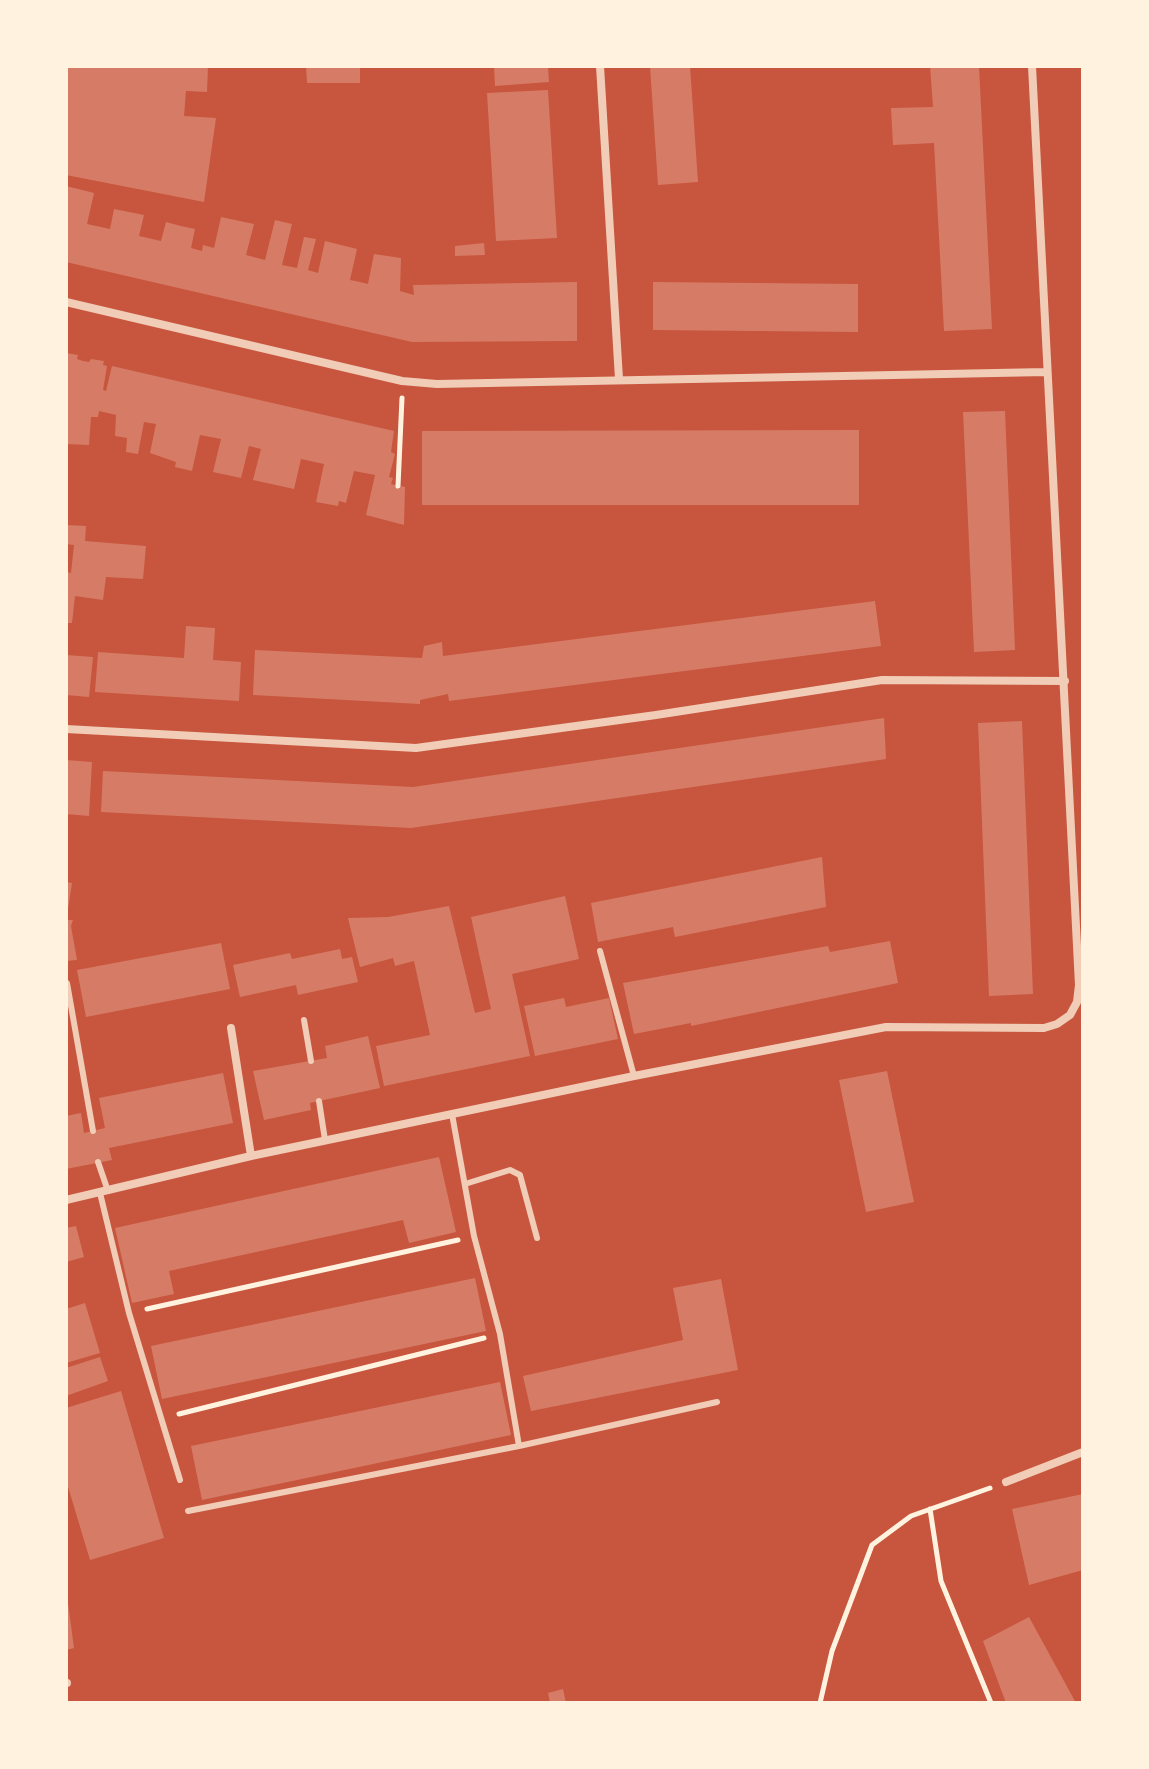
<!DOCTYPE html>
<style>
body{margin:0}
#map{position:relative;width:1149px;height:1769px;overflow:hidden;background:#c8553d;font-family:Signika,sans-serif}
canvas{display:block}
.frame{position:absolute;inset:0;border:68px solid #fff3e0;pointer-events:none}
</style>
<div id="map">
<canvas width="1149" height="1769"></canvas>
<div class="frame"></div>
</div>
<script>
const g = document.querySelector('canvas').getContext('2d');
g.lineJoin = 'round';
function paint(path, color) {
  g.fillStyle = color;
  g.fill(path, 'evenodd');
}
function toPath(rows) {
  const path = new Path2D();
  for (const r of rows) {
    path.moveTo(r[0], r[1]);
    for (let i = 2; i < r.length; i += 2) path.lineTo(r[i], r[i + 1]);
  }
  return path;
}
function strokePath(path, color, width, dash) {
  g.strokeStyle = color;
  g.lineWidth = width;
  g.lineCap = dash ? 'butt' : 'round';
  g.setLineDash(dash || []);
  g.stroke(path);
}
const building = toPath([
 [66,66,208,66,207,92,186,91,184,116,216,118,204,202,66,175],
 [306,66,360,66,360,83,307,83],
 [494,66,548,66,549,82,495,86],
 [650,66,690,66,698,182,658,185],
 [930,66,979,66,992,329,944,331,934,143,893,145,891,108,933,107],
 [548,90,557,238,496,241,487,93],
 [66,186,94,193,87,224,110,229,114,209,144,215,139,236,161,241,166,222,181,226,195,229,191,248,202,251,203,245,214,248,221,217,254,224,246,255,265,260,275,220,292,224,282,265,297,268,304,237,316,239,308,270,318,273,325,241,357,249,350,280,360,282,368,284,374,254,401,258,400,291,414,295,413,285,577,282,577,341,412,342,66,262],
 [484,243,485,255,455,256,455,246],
 [653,282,858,284,858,332,653,330],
 [66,353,78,355,77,359,83,361,89,362,91,359,104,361,103,365,107,366,103,390,106,391,112,366,394,431,391,452,395,454,389,477,393,478,391,484,405,487,404,525,366,515,375,475,354,471,346,503,339,501,338,506,316,502,324,464,301,459,294,489,253,480,261,449,249,446,241,478,213,472,221,439,200,435,192,471,175,467,176,462,150,453,156,424,144,422,138,454,126,452,127,438,115,436,116,415,99,411,98,417,91,417,89,445,66,444],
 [1005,411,1015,650,974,652,963,412],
 [859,430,859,505,422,505,422,431],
 [66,525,86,526,85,541,146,546,143,579,106,577,103,600,75,596,72,623,66,623,66,572,71,573,74,545,66,544],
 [875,601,881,646,449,701,448,694,420,700,420,704,253,695,255,650,422,658,424,646,442,642,443,656],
 [186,626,215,628,213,660,241,662,239,701,95,692,98,652,184,658],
 [66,655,93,657,89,697,66,695],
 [884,718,886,759,411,828,101,812,103,771,413,787],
 [1022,721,1033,994,989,996,978,723],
 [66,760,92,762,89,816,66,814],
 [822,857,826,907,675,937,673,927,598,942,591,903],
 [66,882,72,883,68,909,66,909],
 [565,896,579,959,512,974,530,1056,384,1086,376,1046,430,1035,414,961,395,966,393,958,360,967,348,918,388,917,449,906,475,1013,491,1009,471,917],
 [66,920,73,920,71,926,77,960,66,961],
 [890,941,898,983,691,1026,691,1023,634,1034,623,983,828,946,830,952],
 [221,943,230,989,86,1017,77,970],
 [340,949,342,959,352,957,358,982,298,995,296,985,240,997,233,965,290,953,292,959],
 [564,998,566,1007,609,998,618,1039,535,1056,524,1006],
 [368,1036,380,1088,310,1103,311,1110,264,1120,253,1071,327,1058,325,1046],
 [887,1071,914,1202,866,1212,839,1080],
 [223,1073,233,1123,109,1148,112,1160,66,1169,66,1116,81,1113,84,1133,105,1128,99,1098],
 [439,1157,456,1232,409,1243,403,1220,169,1271,174,1294,132,1303,115,1228],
 [76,1226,84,1257,66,1262,66,1228],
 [475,1278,486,1331,162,1399,151,1346],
 [721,1279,738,1370,531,1411,523,1376,683,1340,673,1288],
 [85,1303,100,1353,66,1363,66,1309],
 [100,1357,108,1381,66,1396,66,1368],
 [500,1382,511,1435,202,1500,191,1446],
 [121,1391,164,1538,90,1560,66,1480,66,1408],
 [1083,1494,1083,1570,1029,1585,1012,1509],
 [68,1603,74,1648,66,1650,66,1604],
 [1029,1617,1076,1703,1006,1703,983,1641],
 [563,1689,566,1703,550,1703,548,1693]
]);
const path = toPath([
 [398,486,402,398],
 [147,1309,458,1240],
 [179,1414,484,1338],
 [930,1509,941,1581,991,1703],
 [820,1703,832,1651,872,1545,911,1516,990,1488]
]);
const service = toPath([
 [600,951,634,1076],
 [67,983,93,1131],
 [304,1020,311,1061],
 [319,1101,325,1140],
 [452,1114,474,1236,500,1334,519,1446],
 [98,1162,108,1191],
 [465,1184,510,1170,520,1175,537,1238],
 [100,1193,129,1313,180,1480],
 [188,1511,519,1446,717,1402]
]);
const minor = toPath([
 [600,66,619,379],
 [66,302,402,381,437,384,1046,372],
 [66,729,416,748,656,715,882,680,1065,681],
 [231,1028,251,1156],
 [66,1200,251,1156,634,1076,886,1027,1044,1028,1057,1024,1070,1015,1077,1002,1079,985,1032,66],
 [1006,1482,1083,1452],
 [66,1683,67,1683]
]);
paint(building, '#d67c66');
strokePath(path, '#fff3e0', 5);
strokePath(service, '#f1ccb7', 6);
strokePath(minor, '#f1ccb7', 8);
</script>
